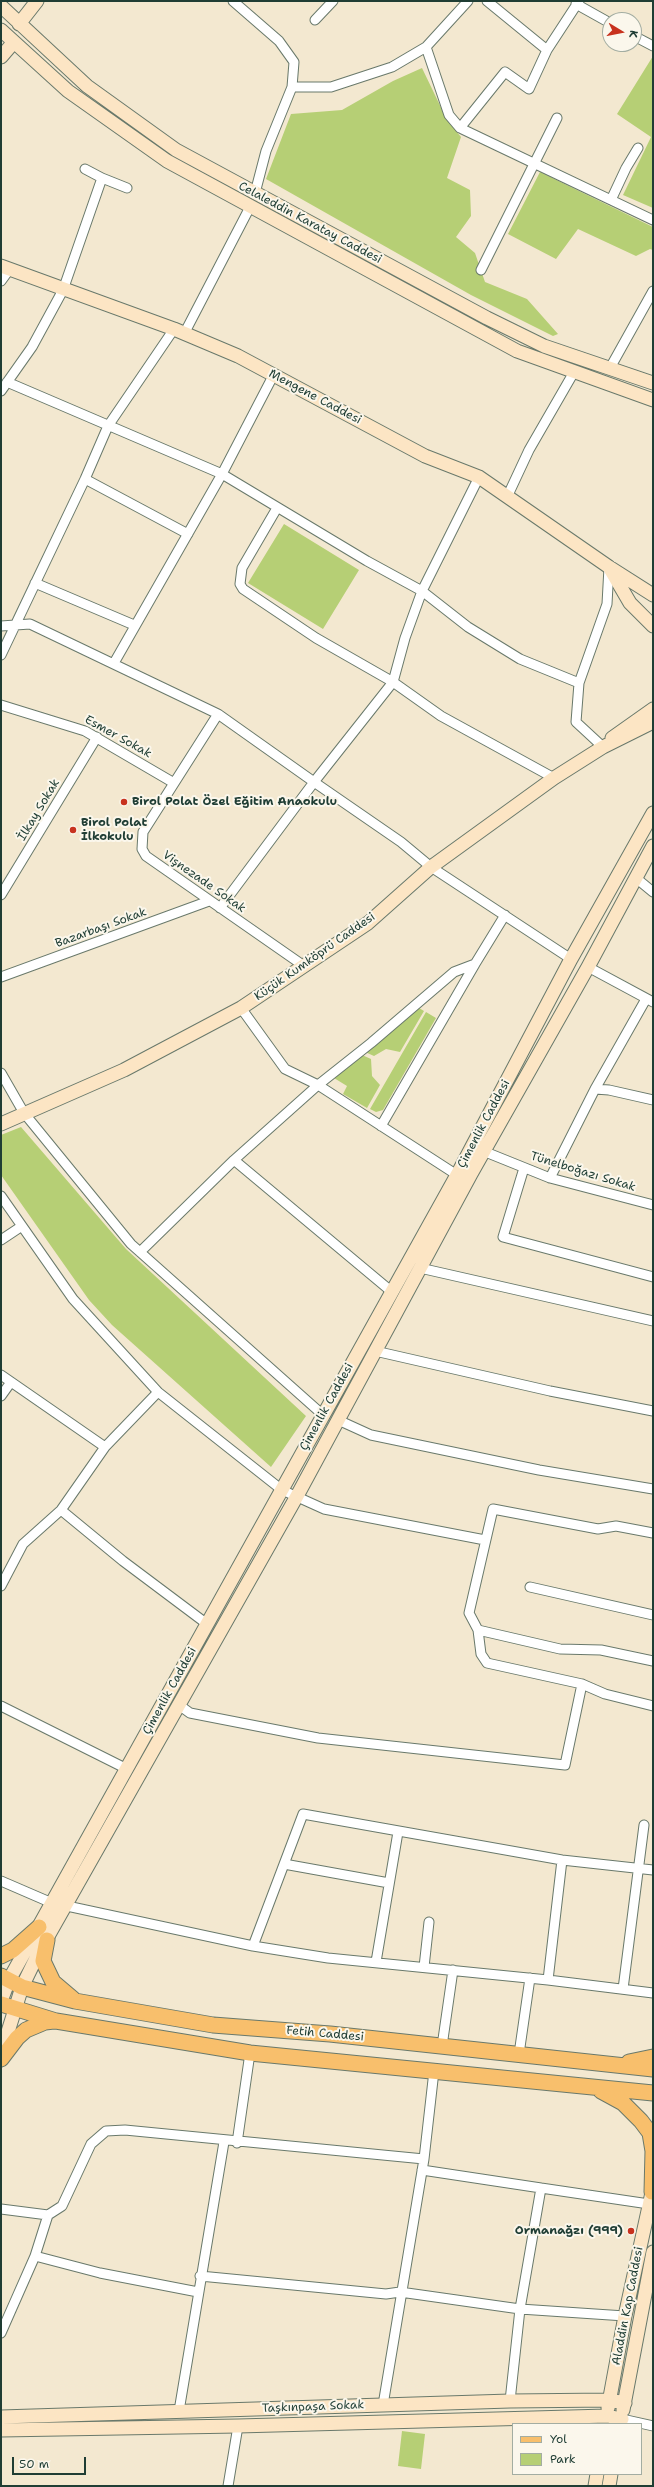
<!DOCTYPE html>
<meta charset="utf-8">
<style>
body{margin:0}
#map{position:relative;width:654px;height:2487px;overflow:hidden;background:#f3e8d0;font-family:"Shantell Sans",sans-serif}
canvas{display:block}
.frame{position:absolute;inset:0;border:2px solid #1f3d34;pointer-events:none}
.legend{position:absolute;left:512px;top:2423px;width:130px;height:52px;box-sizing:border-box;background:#fbf7ec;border:1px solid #a3ada2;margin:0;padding:5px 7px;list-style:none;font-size:12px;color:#1f3d34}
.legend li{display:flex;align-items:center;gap:8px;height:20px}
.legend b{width:20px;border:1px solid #a3ada2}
.north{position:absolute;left:602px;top:12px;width:40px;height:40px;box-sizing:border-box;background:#fbf7ec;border:1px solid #a3ada2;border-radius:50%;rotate:100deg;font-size:11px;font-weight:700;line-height:16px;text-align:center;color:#1f3d34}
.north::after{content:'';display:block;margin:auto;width:14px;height:18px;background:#c8321e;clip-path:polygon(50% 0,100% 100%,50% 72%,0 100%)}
.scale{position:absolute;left:12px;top:2457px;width:74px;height:18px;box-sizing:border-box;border:2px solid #1f3d34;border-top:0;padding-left:5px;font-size:12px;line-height:14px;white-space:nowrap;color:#1f3d34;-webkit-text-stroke:3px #fbf7ec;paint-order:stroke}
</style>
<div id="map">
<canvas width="654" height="2487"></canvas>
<div class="frame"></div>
<ul class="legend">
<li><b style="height:5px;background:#f8bf6c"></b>Yol</li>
<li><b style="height:11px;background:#b6cf75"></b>Park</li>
</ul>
<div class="north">K</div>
<div class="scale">50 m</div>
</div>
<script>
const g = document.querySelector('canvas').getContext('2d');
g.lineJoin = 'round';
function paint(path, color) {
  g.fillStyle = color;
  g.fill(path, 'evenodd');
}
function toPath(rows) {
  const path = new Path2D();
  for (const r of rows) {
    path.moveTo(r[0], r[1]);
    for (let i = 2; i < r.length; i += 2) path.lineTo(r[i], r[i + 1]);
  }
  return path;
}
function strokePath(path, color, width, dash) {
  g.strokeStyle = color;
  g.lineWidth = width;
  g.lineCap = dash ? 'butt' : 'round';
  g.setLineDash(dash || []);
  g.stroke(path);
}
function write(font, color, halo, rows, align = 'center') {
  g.font = font + ' "Shantell Sans",sans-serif';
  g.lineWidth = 4;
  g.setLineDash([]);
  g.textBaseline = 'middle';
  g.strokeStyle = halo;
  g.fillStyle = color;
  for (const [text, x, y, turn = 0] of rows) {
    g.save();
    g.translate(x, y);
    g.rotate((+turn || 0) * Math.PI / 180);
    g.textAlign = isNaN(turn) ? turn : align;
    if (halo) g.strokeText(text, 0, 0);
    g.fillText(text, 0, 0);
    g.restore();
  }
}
const green = toPath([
 [653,56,653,208,623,195,651,137,617,114],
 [422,68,447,120,461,137,447,178,470,190,471,216,456,237,475,253,485,282,527,299,558,334,553,336,471,295,266,179,291,114,342,110,393,81],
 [540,172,653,227,653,250,650,249,636,256,578,229,556,259,508,234],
 [284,524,359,570,323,629,248,583],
 [419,1008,424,1011,400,1052,386,1049,374,1056,365,1052],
 [426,1012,436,1018,383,1110,376,1112,370,1109],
 [362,1055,371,1059,372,1076,380,1085,367,1108,343,1094,347,1086,334,1078],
 [21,1127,126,1249,306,1416,271,1467,112,1325,89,1300,1,1175,1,1135],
 [402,2431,425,2434,421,2469,398,2466]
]);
const street = toPath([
 [233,1,279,41,294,62,292,87,266,151,255,193],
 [487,1,547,50,579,1],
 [576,4,610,23],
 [315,20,333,1],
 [634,36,653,46],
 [426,47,449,115,460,128,653,220],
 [292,87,331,87,392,67,426,47,468,1],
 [460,128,505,72,529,89,547,50],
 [102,178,127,188],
 [611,200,626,168,638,148],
 [481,270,557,118],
 [1,281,9,270],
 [184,334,250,207],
 [610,368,653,291],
 [7,382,222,474,367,561,422,591,468,627,520,659,579,683],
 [1,391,32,347,63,290,102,178,85,169],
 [85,479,188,534],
 [508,495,529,450,574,372],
 [277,508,242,568,240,584,243,589,316,638,393,682,441,716,554,778],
 [35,583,134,625],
 [1,626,30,624,218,714,314,782,393,682,405,638,422,591,479,477],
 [1,655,85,479,108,426,174,329],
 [114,663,222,474,273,376],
 [1,705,85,731,174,783],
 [218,714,143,832,142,849,146,856,304,966],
 [603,747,576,722,579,683,607,604,609,567],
 [636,878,653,892],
 [1,895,97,737],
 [220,908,314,782,401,842,431,867,571,959],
 [588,967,653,1002],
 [1,977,209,901],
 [241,1008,285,1069,318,1085,457,1175],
 [1,1073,24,1113,131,1244,323,1415],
 [595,1089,609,1090,653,1100],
 [381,1126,475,964],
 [483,1151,550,1178,653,1205],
 [234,1160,392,1292],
 [524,1168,503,1237,653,1277],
 [550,1178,595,1089,646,999],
 [1,1196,73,1299,158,1392,282,1490,324,1509,485,1540],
 [1,1240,22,1226],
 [140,1252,234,1160,318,1085,371,1043,454,972,475,964,505,915],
 [420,1268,653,1321],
 [375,1351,550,1391,653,1411],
 [1,1375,105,1447],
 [1,1396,11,1382],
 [338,1420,371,1435,539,1470,653,1489],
 [61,1510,123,1561,207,1624],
 [653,1533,616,1526,598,1529,493,1509,469,1613,478,1630,481,1654,487,1663,582,1684,605,1694,653,1706],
 [1,1586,23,1544,61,1510,105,1447,158,1392],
 [530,1587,653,1615],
 [478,1630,560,1649,601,1650,653,1661],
 [179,1705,190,1713,318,1738,565,1765,582,1684],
 [1,1706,127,1769],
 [284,1864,389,1883],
 [1,1881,52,1903],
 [67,1906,253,1946,328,1958,548,1980,653,1993],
 [253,1946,303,1814,562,1860,653,1870],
 [376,1962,398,1832],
 [424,1967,429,1922],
 [548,1980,562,1860],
 [623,1989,644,1825],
 [442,2046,453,1970],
 [519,2054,530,1978],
 [237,2143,250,2053],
 [422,2170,541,2188,520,2309,510,2401],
 [541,2188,649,2204],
 [1,2209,48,2215],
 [35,2256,100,2273,198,2292],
 [200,2276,386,2294,400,2292,520,2309,625,2316],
 [1,2333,35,2256,48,2215,62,2206,91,2144,106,2131,125,2130,424,2159],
 [383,2405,424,2159,434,2071],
 [179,2411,224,2142],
 [622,2419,653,2426],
 [228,2486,238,2426]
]);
const secondary = toPath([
 [1,6,87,86,176,150,487,318,544,346,653,383],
 [19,24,37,1],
 [1,30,68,91,167,161,517,351,653,400],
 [1,57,13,43],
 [1,266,174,329,238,356,425,456,479,477,609,567,653,595],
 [609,567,630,603,653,626],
 [612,738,653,709],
 [1,1124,124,1070,241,1008,368,923,431,867,554,778,603,747,653,722],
 [1,2001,9,1980,457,1175,571,959,653,813],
 [1,2054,22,1987,39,1952,297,1496,471,1174,588,967,653,846],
 [608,2408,625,2316,653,2188],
 [623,2410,653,2252],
 [1,2417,510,2401,609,2400,625,2403],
 [1,2430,238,2426,607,2416,622,2419],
 [595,2486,597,2474],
 [609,2486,611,2474]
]);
const primary = toPath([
 [47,1940,43,1961,53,1982,73,1999],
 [1,1956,13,1950,39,1927],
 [1,1976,22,1987,75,2001,213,2025,330,2034,653,2069],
 [1,2004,56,2021,250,2053,653,2093],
 [1,2059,17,2038,26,2030,45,2022,54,2021],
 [629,2062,653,2057],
 [601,2091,623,2103,641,2121,650,2133,653,2151,652,2192]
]);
const markers = [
 [124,802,4,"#c8321e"],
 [73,830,4,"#c8321e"],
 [631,2231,4,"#c8321e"]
];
const streetNames = [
 ["Celaleddin Karatay Caddesi",310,223,28],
 ["Mengene Caddesi",315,397,28],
 ["Esmer Sokak",118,737,29],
 ["İlkay Sokak",39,810,-59],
 ["Vişnezade Sokak",204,882,35],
 ["Bazarbaşı Sokak",101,928,-20],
 ["Küçük Kumköprü Caddesi",315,957,-35],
 ["Çimenlik Caddesi",484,1124,-62],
 ["Tünelboğazı Sokak",583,1172,17],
 ["Çimenlik Caddesi",327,1407,-61],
 ["Çimenlik Caddesi",170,1691,-61],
 ["Fetih Caddesi",325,2034,5],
 ["Aladdin Kap Caddesi",628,2306,-79],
 ["Taşkınpaşa Sokak",313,2407,-2]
];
const poiNames = [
 ["Birol Polat Özel Eğitim Anaokulu",132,802],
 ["Birol Polat",81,823],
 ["İlkokulu",81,837],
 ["Ormanağzı (999)",623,2231,"right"]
];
paint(green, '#b6cf75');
strokePath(street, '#69796b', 11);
strokePath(secondary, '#69796b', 15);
strokePath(primary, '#69796b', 17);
strokePath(street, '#fff', 9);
strokePath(secondary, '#fce5c4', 13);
strokePath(primary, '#f8bf6c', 15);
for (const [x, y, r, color] of markers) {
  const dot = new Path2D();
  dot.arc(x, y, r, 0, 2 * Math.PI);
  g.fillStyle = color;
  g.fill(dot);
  strokePath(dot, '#fbf7ec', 1.5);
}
write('12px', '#1f3d34', '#fbf7ec', streetNames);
write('bold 12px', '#1f3d34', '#fbf7ec', poiNames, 'left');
</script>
